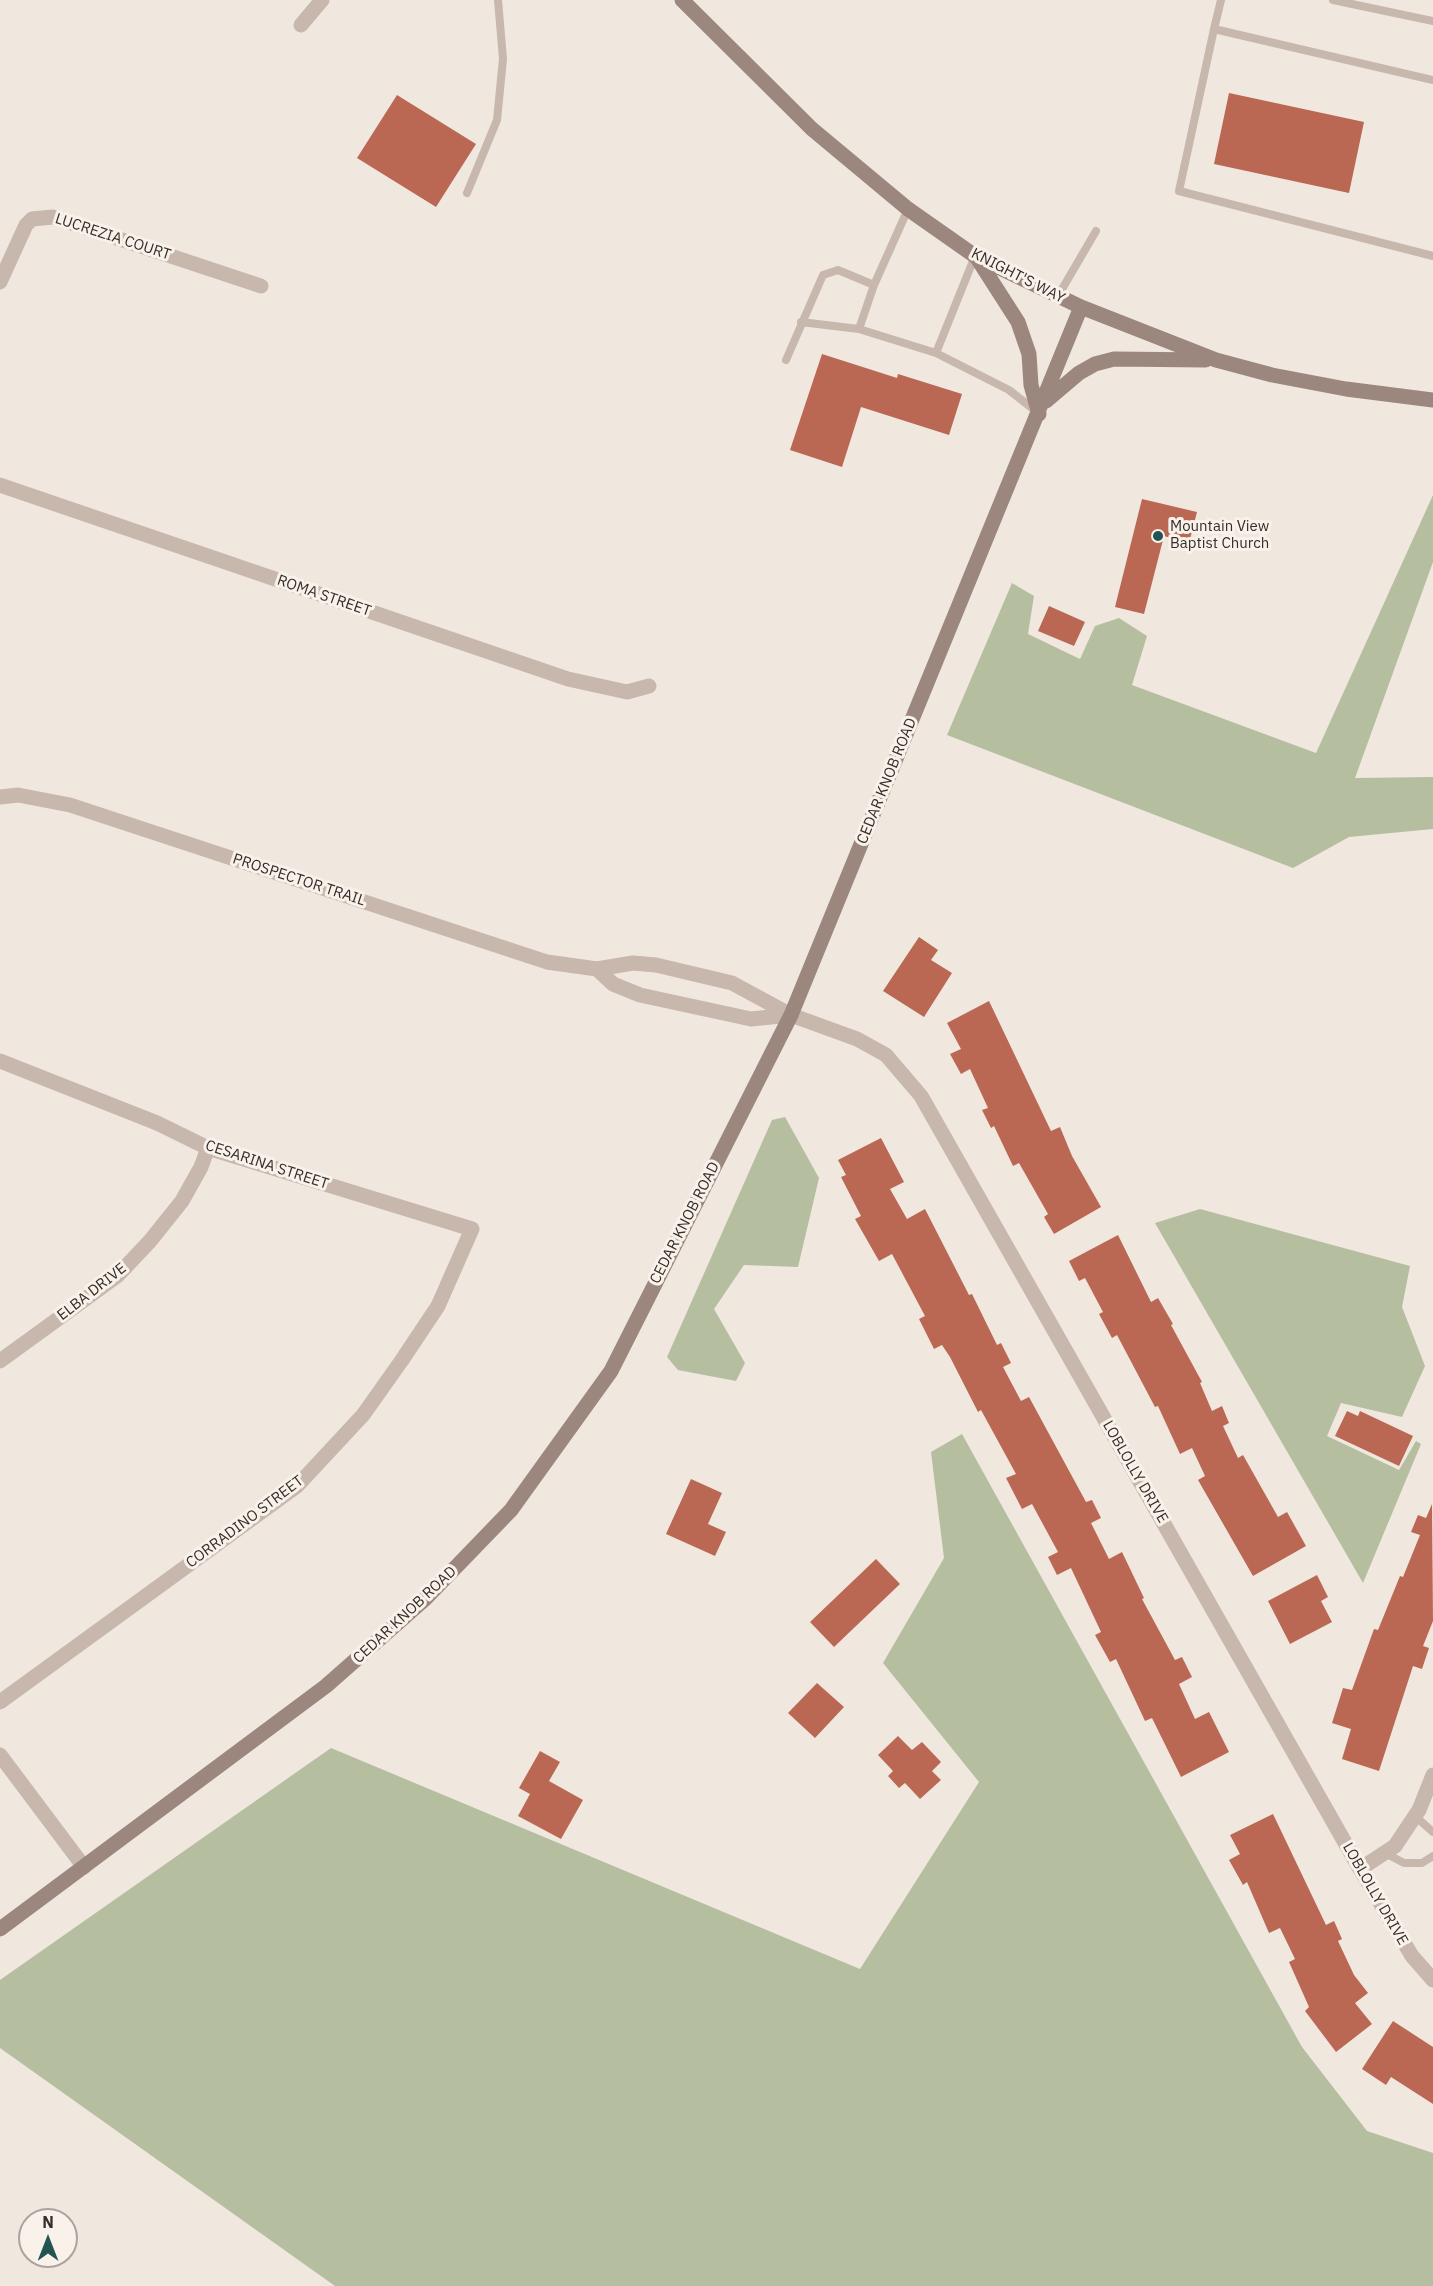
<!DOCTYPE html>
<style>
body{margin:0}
#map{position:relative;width:1433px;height:2286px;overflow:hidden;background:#f0e7df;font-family:"IBM Plex Sans",sans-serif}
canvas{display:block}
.north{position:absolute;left:18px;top:2208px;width:60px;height:60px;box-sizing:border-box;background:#f8f2eb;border:2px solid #aaa39e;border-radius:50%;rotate:0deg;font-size:16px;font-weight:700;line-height:24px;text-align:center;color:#362d2a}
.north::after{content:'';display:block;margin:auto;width:21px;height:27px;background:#245354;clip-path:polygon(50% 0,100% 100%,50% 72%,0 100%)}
</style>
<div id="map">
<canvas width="1433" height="2286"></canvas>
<div class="north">N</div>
</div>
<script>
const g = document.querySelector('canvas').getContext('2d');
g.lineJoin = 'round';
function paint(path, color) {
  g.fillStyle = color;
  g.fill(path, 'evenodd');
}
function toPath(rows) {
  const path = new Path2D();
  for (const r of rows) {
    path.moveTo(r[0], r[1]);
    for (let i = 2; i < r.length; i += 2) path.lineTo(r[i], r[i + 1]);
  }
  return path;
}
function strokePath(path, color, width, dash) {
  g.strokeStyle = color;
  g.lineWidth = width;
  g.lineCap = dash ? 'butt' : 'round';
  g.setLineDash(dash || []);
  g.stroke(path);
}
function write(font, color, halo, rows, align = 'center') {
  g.font = font + ' "IBM Plex Sans",sans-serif';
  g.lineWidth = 6;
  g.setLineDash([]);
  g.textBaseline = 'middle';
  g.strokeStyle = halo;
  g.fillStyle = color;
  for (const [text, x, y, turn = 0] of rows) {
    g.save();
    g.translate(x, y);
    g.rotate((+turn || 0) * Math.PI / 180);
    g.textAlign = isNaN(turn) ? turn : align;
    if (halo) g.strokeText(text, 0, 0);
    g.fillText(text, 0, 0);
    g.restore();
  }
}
const green = toPath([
 [1433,495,1433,562,1355,778,1433,777,1433,829,1349,837,1293,868,947,735,1012,583,1034,596,1028,634,1080,659,1095,626,1119,618,1147,636,1132,685,1316,753],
 [785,1117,819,1178,798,1267,744,1265,714,1309,745,1363,736,1381,678,1370,667,1357,772,1120],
 [1200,1209,1410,1266,1402,1307,1425,1366,1402,1417,1341,1403,1327,1436,1399,1470,1416,1441,1421,1444,1363,1583,1155,1223],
 [962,1434,1302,2047,1367,2131,1433,2153,1433,2286,335,2286,0,2048,0,1980,331,1748,860,1969,979,1782,883,1663,944,1558,931,1452]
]);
const building = toPath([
 [1229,93,1364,122,1349,193,1214,164],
 [397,95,476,144,436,207,357,158],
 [822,354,897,378,898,374,962,394,949,435,861,407,842,467,790,450],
 [1142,499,1197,512,1189,543,1164,536,1144,614,1115,607],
 [1049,606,1085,622,1074,646,1038,631],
 [919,937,938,950,931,960,952,973,924,1017,883,991],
 [989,1001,1051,1131,1060,1127,1072,1156,1101,1207,1054,1234,1044,1217,1048,1214,1019,1163,1013,1166,994,1126,991,1128,982,1110,988,1108,970,1069,961,1074,950,1054,961,1049,947,1023],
 [881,1138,904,1182,890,1189,907,1219,925,1209,969,1295,972,1294,997,1345,1001,1343,1011,1363,1003,1367,1021,1401,1029,1397,1086,1502,1092,1500,1101,1518,1091,1523,1109,1559,1122,1552,1144,1598,1142,1599,1175,1660,1182,1657,1192,1677,1179,1684,1195,1719,1209,1712,1229,1752,1181,1777,1152,1718,1145,1721,1116,1659,1110,1662,1095,1635,1101,1632,1071,1568,1057,1575,1048,1557,1058,1552,1032,1504,1022,1509,1006,1478,1016,1474,981,1410,978,1412,950,1357,942,1345,934,1349,919,1319,925,1316,892,1254,879,1261,855,1219,861,1216,841,1177,846,1175,838,1160],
 [1118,1235,1151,1302,1158,1298,1173,1324,1171,1325,1202,1382,1200,1383,1212,1411,1222,1406,1229,1423,1223,1426,1238,1458,1243,1455,1278,1517,1287,1512,1306,1546,1253,1576,1198,1480,1205,1476,1192,1448,1180,1454,1158,1406,1155,1407,1117,1335,1112,1338,1099,1314,1103,1312,1085,1278,1079,1281,1069,1261],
 [1347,1411,1358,1416,1360,1411,1413,1436,1399,1466,1335,1436],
 [691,1479,722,1493,708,1524,726,1532,715,1556,666,1534],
 [1432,1504,1433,1621,1423,1646,1429,1648,1422,1669,1413,1666,1379,1771,1342,1759,1351,1729,1332,1723,1343,1688,1352,1690,1374,1629,1378,1630,1400,1576,1403,1577,1420,1535,1411,1532,1418,1515,1426,1518],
 [876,1559,900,1584,834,1647,810,1622],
 [1317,1575,1328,1597,1321,1601,1332,1622,1290,1644,1268,1601],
 [817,1683,844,1707,815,1738,788,1713],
 [898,1736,912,1750,922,1742,941,1762,932,1771,941,1780,920,1799,905,1783,899,1788,888,1776,893,1771,878,1755],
 [540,1751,560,1762,549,1781,583,1800,561,1839,518,1816,530,1794,519,1788],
 [1273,1814,1326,1925,1334,1921,1342,1939,1338,1941,1354,1975,1368,1993,1355,2003,1372,2024,1336,2052,1305,2011,1309,2007,1289,1962,1295,1959,1280,1928,1269,1933,1247,1882,1243,1885,1229,1860,1240,1854,1230,1835],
 [1393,2021,1433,2047,1433,2104,1391,2077,1386,2085,1362,2069]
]);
const lane = toPath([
 [1333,0,1433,21],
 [1214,29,1221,0],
 [1433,80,1214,29,1179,191,1433,256],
 [467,193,497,120,503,59,498,0],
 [1058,296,1096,231],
 [801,322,859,329,936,353,975,256],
 [859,329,874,285,908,209],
 [936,353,1009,390,1037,412],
 [786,360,823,275,838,270,874,285],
 [1415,1816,1433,1832],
 [1385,1853,1404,1863,1422,1863,1433,1856]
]);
const street = toPath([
 [301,25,322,0],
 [0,282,26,225,32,219,53,217,261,286],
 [0,485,568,679,627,692,649,686],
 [0,797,18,795,70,805,547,962,597,969,633,963,656,965,732,983,791,1015,857,1039,886,1055,921,1096,1360,1869,1412,1956,1433,1980],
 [597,969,613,984,640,995,751,1019,791,1015],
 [0,1061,157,1123,208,1148,472,1229,438,1306,402,1360,363,1415,297,1486,0,1702],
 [0,1361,117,1276,150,1241,182,1201,201,1167,208,1148],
 [0,1755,84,1867],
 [1360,1869,1395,1846,1419,1810,1433,1775]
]);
const secondary = toPath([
 [682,0,812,129,908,209,975,256,1081,307,1216,360,1272,375,1346,389,1433,400],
 [977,258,1018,322,1029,354,1031,385,1039,414],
 [1046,401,1079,373,1095,364,1114,359,1206,360],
 [0,1929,326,1686,426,1598,511,1510,611,1371,791,1015,1081,307]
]);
const markers = [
 [1158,536,6,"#245354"]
];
const streetNames = [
 ["LUCREZIA COURT",113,237,18],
 ["KNIGHT'S WAY",1018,276,27],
 ["ROMA STREET",324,596,19],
 ["CEDAR KNOB ROAD",887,781,-68],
 ["PROSPECTOR TRAIL",299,880,18],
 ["CESARINA STREET",267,1165,18],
 ["CEDAR KNOB ROAD",685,1223,-63],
 ["ELBA DRIVE",92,1292,-38],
 ["LOBLOLLY DRIVE",1135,1472,60],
 ["CORRADINO STREET",245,1522,-37],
 ["CEDAR KNOB ROAD",405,1615,-43],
 ["LOBLOLLY DRIVE",1375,1894,60]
];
const poiNames = [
 ["Mountain View",1170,527],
 ["Baptist Church",1170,544]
];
paint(green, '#b6bea0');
paint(building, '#ba6854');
strokePath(lane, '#c7b7ac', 8);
strokePath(street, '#c7b7ac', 15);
strokePath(secondary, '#9b877e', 15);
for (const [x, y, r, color] of markers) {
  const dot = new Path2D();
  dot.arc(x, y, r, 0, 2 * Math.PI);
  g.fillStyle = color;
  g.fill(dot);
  strokePath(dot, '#f8f2eb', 2);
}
write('15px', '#362d2a', '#f8f2eb', streetNames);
write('15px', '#362d2a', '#f8f2eb', poiNames, 'left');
</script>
